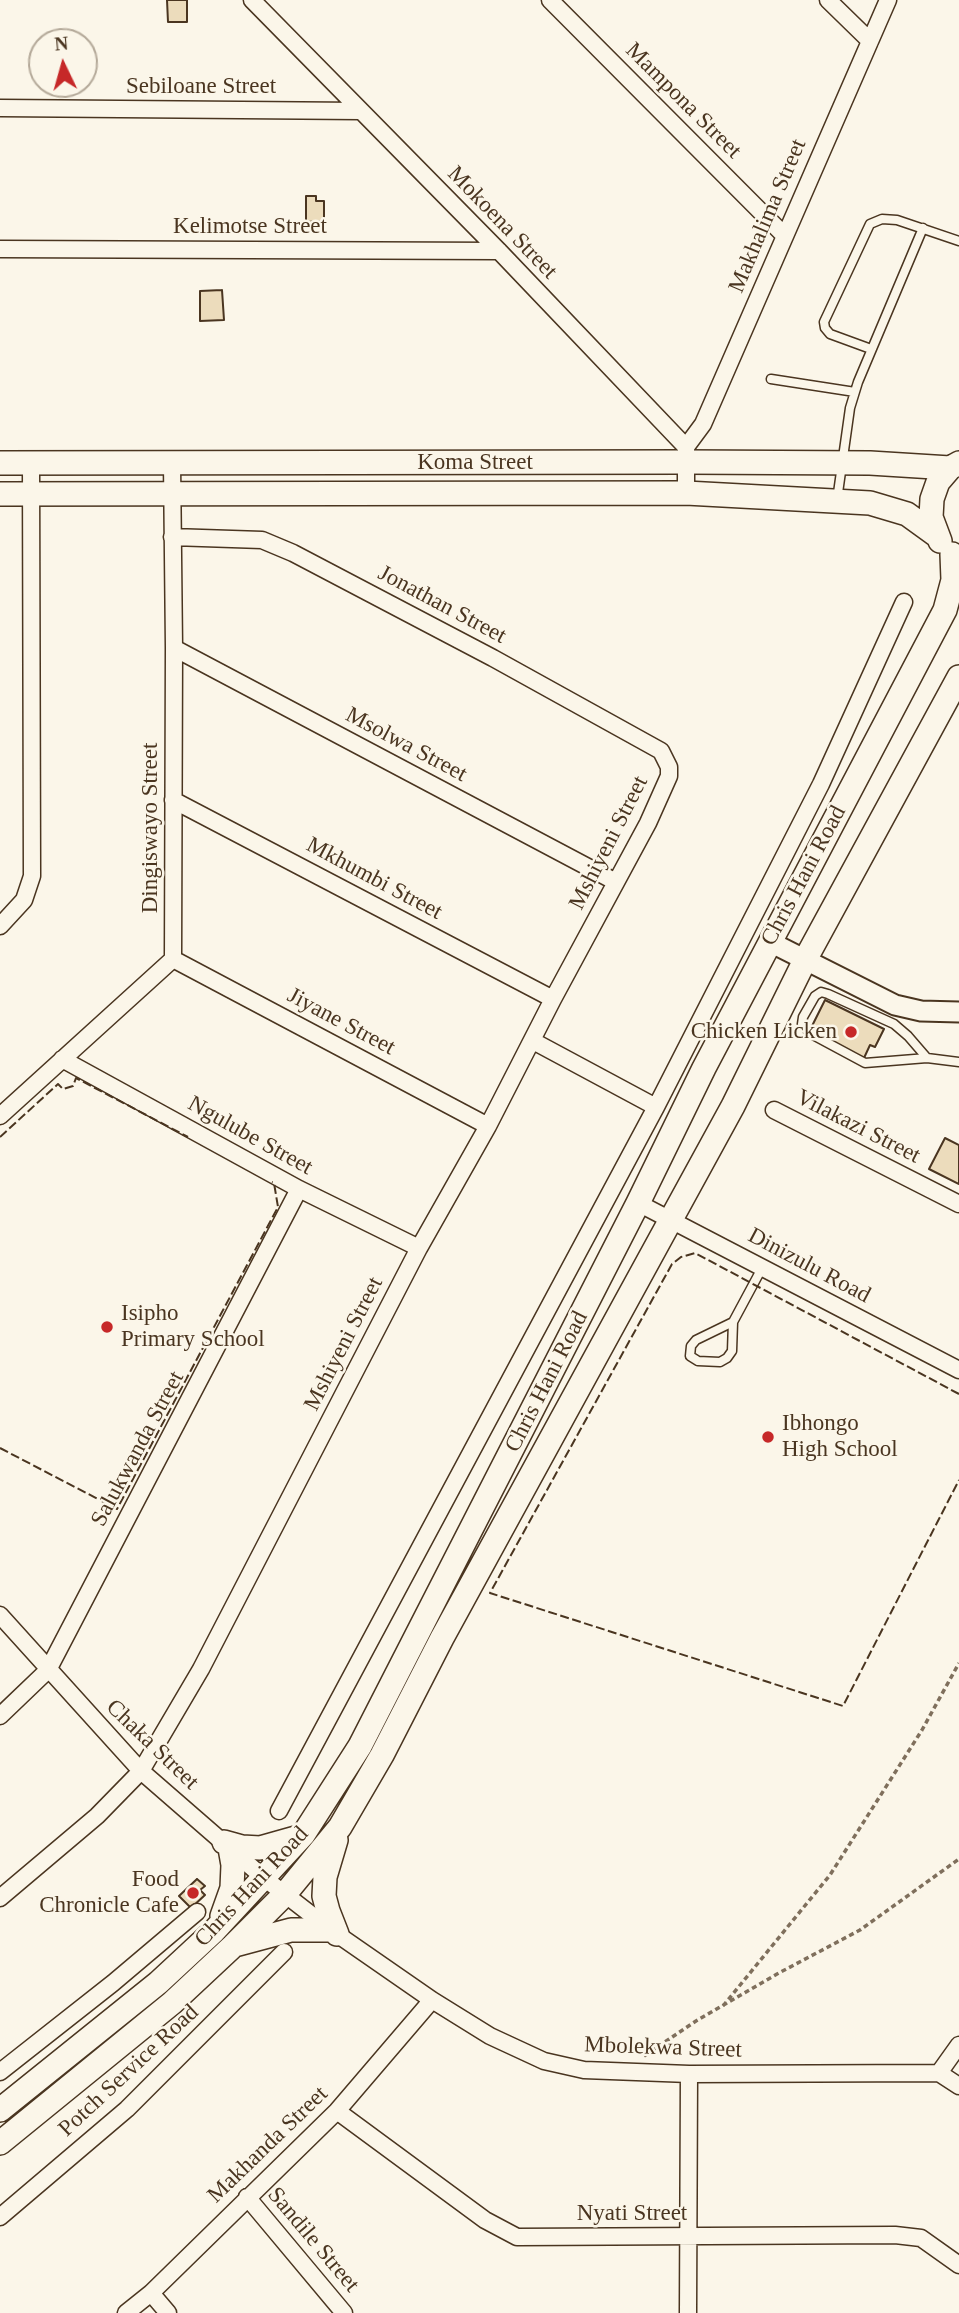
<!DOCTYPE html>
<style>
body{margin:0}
#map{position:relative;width:959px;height:2313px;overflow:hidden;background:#fbf6e9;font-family:Georgia,serif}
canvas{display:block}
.north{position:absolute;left:28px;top:28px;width:70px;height:70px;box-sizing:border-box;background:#fbf6e9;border:2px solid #b4a999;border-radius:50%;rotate:355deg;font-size:19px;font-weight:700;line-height:28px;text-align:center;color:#4a3520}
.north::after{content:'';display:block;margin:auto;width:24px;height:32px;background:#c62828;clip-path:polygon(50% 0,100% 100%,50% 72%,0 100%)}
</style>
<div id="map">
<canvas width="959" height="2313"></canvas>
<div class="north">N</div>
</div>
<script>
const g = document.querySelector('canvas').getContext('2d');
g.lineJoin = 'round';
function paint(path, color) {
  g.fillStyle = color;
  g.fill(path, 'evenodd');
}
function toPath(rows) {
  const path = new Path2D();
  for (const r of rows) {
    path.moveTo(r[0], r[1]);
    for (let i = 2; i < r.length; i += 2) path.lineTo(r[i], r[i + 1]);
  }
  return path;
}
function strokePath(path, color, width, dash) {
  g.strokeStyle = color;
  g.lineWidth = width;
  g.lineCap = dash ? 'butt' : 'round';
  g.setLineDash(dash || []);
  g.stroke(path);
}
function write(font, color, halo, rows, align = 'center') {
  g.font = font + ' Georgia,serif';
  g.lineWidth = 5;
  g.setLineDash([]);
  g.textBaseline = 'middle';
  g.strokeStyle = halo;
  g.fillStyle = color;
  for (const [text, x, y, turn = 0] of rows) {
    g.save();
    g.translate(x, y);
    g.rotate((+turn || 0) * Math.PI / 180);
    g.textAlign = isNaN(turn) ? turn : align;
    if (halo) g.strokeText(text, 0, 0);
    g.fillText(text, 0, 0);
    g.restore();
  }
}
const building = toPath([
 [167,0,187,0,187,22,168,22,167,0],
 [306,196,316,196,316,201,324,201,324,221,306,222,306,196],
 [222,290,224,320,200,321,200,291,222,290],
 [825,1000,884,1029,875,1047,870,1045,864,1058,828,1041,827,1035,811,1028,825,1000],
 [945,1138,959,1145,959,1184,929,1169,945,1138],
 [197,1879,205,1886,200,1890,205,1895,191,1908,179,1896,197,1879]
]);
const path = toPath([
 [723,2006,830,1875,922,1730,959,1663],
 [644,2056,696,2021,777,1974,860,1930,959,1859]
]);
const service = toPath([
 [871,349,830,334,825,328,824,322,870,224,882,219,897,220,959,241],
 [771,379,855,392],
 [837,500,850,408,858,382,923,228],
 [927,1058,908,1036,894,1024,828,994,821,992,815,996,803,1017,802,1024,811,1034,865,1063,927,1058,959,1062],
 [733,1322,732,1351,727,1358,720,1362,698,1361,690,1356,691,1346,696,1340,733,1322,762,1268]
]);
const minor = toPath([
 [252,0,499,251,686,447,686,493],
 [550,0,784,235],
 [828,0,870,41],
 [0,108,361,111],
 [0,249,499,251],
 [686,447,703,424,888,0],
 [174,648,616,882],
 [173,800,553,999],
 [0,926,24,900,32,876,31,463],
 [173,959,488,1126],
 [533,1041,656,1107],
 [62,1059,299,1189,419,1248],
 [774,1110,959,1204],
 [0,1116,173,959,174,648,172,463],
 [638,1203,959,1370],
 [0,1615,141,1771,264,1878,331,1930,432,2000,490,2036,544,2061,584,2070,689,2074,939,2073,959,2086],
 [0,1716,48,1670,299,1189],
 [279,1811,656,1107,821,784,904,602],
 [0,1898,97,1816,141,1771,201,1669,419,1248,488,1126,553,999,648,823,669,776,669,767,661,751,493,658,293,553,262,540,172,537],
 [0,2072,113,1983,197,1912],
 [939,2073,959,2045],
 [337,2111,485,2220,517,2237,895,2235,921,2238,959,2265],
 [247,2197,344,2313],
 [0,2217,127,2109,284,1952],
 [151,2293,168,2313],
 [126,2313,151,2293,337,2111,432,2000],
 [688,2313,689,2074]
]);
const tertiary = toPath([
 [770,942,895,1005,921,1011,959,1012]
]);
const secondary = toPath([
 [0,463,686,462,870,463,950,468],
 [0,494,686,493,870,503,907,514,936,535],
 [940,541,931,517,932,499,938,482,950,468,959,463],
 [336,1840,325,1877,324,1896,328,1911,337,1934],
 [224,1842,242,1847,260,1848,299,1837],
 [222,1916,232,1888,233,1865,230,1848],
 [235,1945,291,1930,331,1930],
 [0,2110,158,1983,214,1931,303,1835,360,1746,638,1203,704,1068,945,610,953,580,952,554],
 [0,2143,172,2003,233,1946,285,1894,340,1827,382,1755,442,1638,733,1106,805,960,959,677]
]);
const fence = toPath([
 [0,1137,58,1084,63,1089,73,1086,76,1078,188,1137],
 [959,1394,695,1253,681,1257,672,1264,490,1593,843,1706,959,1480],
 [0,1448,117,1509,278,1207,274,1183,272,1182]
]);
const markers = [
 [851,1032,7,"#c62828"],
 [107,1327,7,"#c62828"],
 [768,1437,7,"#c62828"],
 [193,1893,7,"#c62828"]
];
const streetNames = [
 ["Sebiloane Street",201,87],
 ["Mampona Street",683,101,45],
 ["Makhalima Street",768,216,-67],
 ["Mokoena Street",502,223,46],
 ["Kelimotse Street",250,227],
 ["Koma Street",475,463],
 ["Jonathan Street",442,605,28],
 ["Msolwa Street",406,745,28],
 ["Dingiswayo Street",151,828,-90],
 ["Mshiyeni Street",609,843,-63],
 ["Chris Hani Road",804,876,-62],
 ["Mkhumbi Street",374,879,28],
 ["Jiyane Street",341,1022,28],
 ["Vilakazi Street",858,1127,27],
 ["Ngulube Street",250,1136,29],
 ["Dinizulu Road",809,1266,28],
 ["Mshiyeni Street",344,1344,-63],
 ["Chris Hani Road",547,1382,-63],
 ["Salukwanda Street",138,1449,-62],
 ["Chaka Street",152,1745,44],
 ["Chris Hani Road",252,1887,-47],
 ["Mbolekwa Street",663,2048,2],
 ["Potch Service Road",129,2071,-43],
 ["Makhanda Street",268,2145,-44],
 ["Nyati Street",632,2214],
 ["Sandile Street",313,2240,50]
];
const poiNames = [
 ["Chicken Licken",837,1032],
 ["Isipho",121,1314,"left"],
 ["Primary School",121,1340,"left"],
 ["Ibhongo",782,1424,"left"],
 ["High School",782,1450,"left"],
 ["Food",179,1880],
 ["Chronicle Cafe",179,1906]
];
paint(building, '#ecdcbc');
strokePath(building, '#4a3520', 2);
strokePath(service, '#4a3520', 11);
strokePath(minor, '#4a3520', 19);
strokePath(tertiary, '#4a3520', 23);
strokePath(secondary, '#4a3520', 26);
strokePath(path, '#7f6f5c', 3.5, [5, 3.5]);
strokePath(service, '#fbf6e9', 8);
strokePath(minor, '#fbf6e9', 16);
strokePath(tertiary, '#fbf6e9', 19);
strokePath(secondary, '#fbf6e9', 23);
strokePath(fence, '#4a3520', 2, [9, 3.5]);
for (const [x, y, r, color] of markers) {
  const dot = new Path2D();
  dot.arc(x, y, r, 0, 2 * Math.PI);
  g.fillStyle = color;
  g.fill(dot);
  strokePath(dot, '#fbf6e9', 2.5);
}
write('23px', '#4a3520', '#fbf6e9', streetNames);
write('23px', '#4a3520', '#fbf6e9', poiNames, 'right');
</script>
